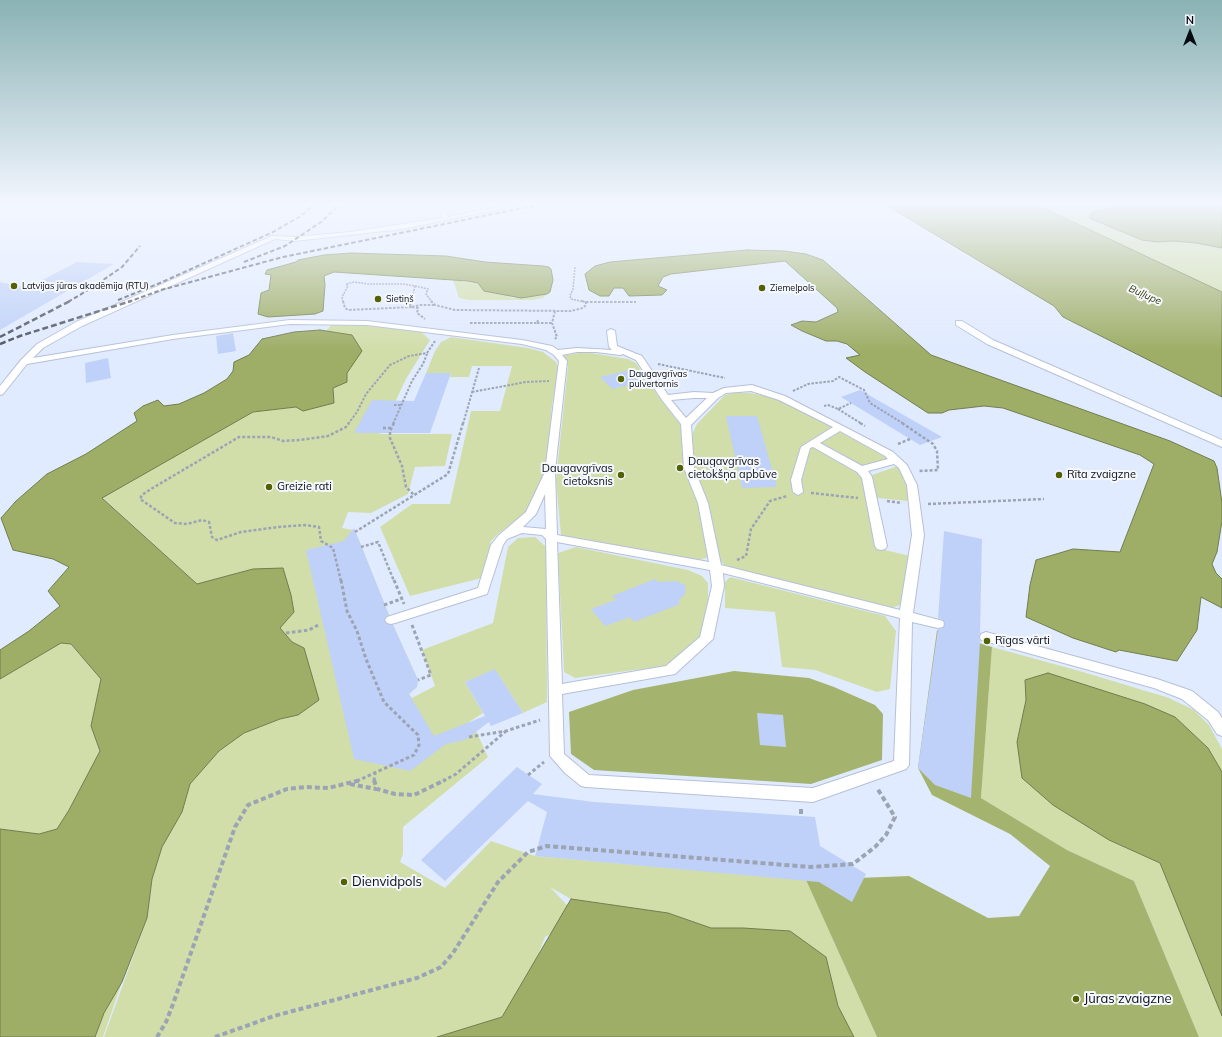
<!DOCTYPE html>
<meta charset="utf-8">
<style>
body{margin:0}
#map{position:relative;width:1222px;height:1037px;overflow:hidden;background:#e1ebff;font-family:Mulish,sans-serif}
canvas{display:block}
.north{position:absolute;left:1170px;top:12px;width:40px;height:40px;-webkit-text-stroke:3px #f5f8fd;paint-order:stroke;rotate:0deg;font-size:11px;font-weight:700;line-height:16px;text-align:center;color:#080b13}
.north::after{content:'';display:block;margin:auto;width:14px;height:18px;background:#080b13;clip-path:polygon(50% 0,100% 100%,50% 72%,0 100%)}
</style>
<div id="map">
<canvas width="1222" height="1037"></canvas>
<div class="north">N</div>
</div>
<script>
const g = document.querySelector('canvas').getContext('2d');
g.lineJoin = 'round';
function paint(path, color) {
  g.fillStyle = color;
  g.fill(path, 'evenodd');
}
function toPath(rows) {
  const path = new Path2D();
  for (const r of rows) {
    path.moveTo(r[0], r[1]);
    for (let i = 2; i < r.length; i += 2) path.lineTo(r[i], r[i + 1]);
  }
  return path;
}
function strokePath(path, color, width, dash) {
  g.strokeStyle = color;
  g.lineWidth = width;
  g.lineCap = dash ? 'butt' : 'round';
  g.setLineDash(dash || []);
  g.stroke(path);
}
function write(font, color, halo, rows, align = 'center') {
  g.font = font + ' Mulish,sans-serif';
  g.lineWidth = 4;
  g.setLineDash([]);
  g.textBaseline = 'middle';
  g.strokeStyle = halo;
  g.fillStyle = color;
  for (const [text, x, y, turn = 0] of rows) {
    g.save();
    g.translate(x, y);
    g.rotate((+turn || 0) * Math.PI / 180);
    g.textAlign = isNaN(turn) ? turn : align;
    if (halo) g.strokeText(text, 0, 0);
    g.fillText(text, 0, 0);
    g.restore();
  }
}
const green = toPath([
 [1030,205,1222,205,1222,296],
 [453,280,478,283,512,298,521,298,547,294,543,298,533,300,469,300,459,298],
 [334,322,419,330,430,340,406,379,380,434,452,434,445,466,415,467,408,494,371,513,348,512,342,528,353,530,359,540,391,620,418,680,417,687,409,694,412,698,435,686,422,650,493,623,508,547,518,538,535,537,546,547,547,702,523,713,495,670,465,682,483,713,466,724,476,731,488,757,403,827,403,854,400,862,445,888,491,841,535,856,806,880,877,1037,854,1037,838,1006,826,957,790,931,743,928,711,928,668,913,571,899,550,887,579,918,545,937,526,986,502,1017,437,1037,104,1037,147,918,152,879,162,847,182,812,190,784,219,751,244,733,280,719,298,715,304,648,292,642,279,628,253,569,197,584,102,497,253,412,334,403,332,335,326,331],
 [451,337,528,348,543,352,556,362,558,368,552,405,546,467,528,510,498,534,491,541,482,578,410,596,380,527,412,504,450,504,471,411,500,411,512,366,472,366,469,377,450,377,451,373,426,373,435,351,441,342],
 [584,352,628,359,636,363,658,396,679,423,682,429,709,557,696,561,561,535,556,480,568,366,563,356],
 [733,393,749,393,767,396,788,404,890,459,864,468,850,467,864,477,877,548,910,556,903,604,891,608,726,566,718,559,693,468,691,437,697,424,725,395],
 [895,467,900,468,907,485,908,501,877,498,872,475],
 [576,547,688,570,702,576,708,583,708,604,701,637,665,666,575,678,564,672,558,553],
 [730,577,885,616,896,631,890,689,877,692,815,670,782,667,775,612,725,608,725,582],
 [61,643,70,644,101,679,91,726,100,751,69,810,57,829,39,834,0,829,0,679],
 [992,647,1083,672,1169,698,1194,710,1209,725,1222,749,1222,772,1208,748,1025,680,1027,700,1017,742,1109,840,1160,863,1222,1016,1222,1037,1199,1037,1134,881,1067,850,981,798],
 [122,982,103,1037,95,1037,104,1013]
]);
const forest = toPath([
 [937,630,992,647,981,798,1067,850,1134,881,1199,1037,877,1037,806,880,909,876,988,918,1019,916,1050,866,1010,834,932,795,918,768],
 [734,671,809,678,834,687,875,705,883,714,882,760,811,784,594,770,571,754,569,712,633,690]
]);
const water = toPath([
 [886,205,1037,205,1222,292,1222,397,1063,317,1054,306,886,205],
 [1119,205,1222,205,1222,248,1196,243,1174,241,1157,242,1142,240,1089,218,1093,212,1119,205],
 [747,250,784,251,806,254,823,260,931,355,1170,441,1214,461,1217,468,1222,503,1222,521,1217,552,1212,564,1216,573,1222,579,1222,608,1201,597,1197,630,1177,661,1119,650,1116,652,1073,638,1026,617,1030,585,1036,560,1073,549,1120,552,1154,464,1140,455,1003,408,984,406,949,410,942,413,928,413,865,372,846,358,860,355,847,344,837,341,826,341,802,331,791,325,802,321,816,322,838,312,837,308,785,261,671,274,663,277,658,286,667,290,662,295,629,296,623,288,614,288,609,296,600,296,589,290,585,274,595,266,610,262,747,250],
 [351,253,446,256,485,262,543,266,549,267,551,269,553,280,550,292,547,294,521,298,484,291,478,283,468,281,334,272,324,276,325,285,323,311,315,314,268,317,258,314,261,293,269,290,271,275,265,274,267,270,296,262,298,260,324,255,351,253],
 [320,330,352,335,362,351,347,373,347,382,333,388,334,403,303,411,296,407,253,412,102,498,197,584,253,569,283,568,291,595,294,612,280,628,292,642,304,648,319,700,298,715,280,719,244,733,219,751,190,784,182,812,162,847,152,879,147,918,122,982,104,1013,95,1037,0,1037,0,829,39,834,57,829,69,810,100,751,91,726,101,679,71,644,61,643,0,679,0,650,29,631,60,606,48,591,69,567,53,559,13,550,1,518,16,501,47,474,86,454,137,421,134,413,143,406,158,400,164,406,179,404,204,393,227,379,233,371,234,362,249,355,262,339,294,332,320,330],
 [1048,673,1145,704,1175,717,1208,748,1222,772,1222,1016,1160,863,1109,840,1053,805,1022,778,1017,742,1026,700,1025,680,1048,673],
 [571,899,668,913,711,928,743,928,790,931,826,957,838,1006,854,1037,437,1037,502,1017,571,899]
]);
const building = toPath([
 [77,262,114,264,0,330,0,282,27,288],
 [233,333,236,351,218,354,216,336],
 [108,358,111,378,86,383,85,363],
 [630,370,643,382,612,389,600,377],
 [426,373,451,373,430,433,354,433,372,400,414,401],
 [860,390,942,437,920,445,841,397],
 [726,416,757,416,777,487,742,488],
 [354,528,389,615,386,616,384,621,387,624,393,625,418,680,417,687,409,694,434,736,485,716,465,682,495,669,523,713,491,726,489,722,465,740,446,744,410,771,354,759,306,550,344,541],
 [944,531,982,539,980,633,979,637,980,642,971,798,935,785,918,768,938,629,943,628,945,624,943,620,938,618],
 [655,579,659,582,677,581,685,585,686,589,685,594,678,601,680,604,634,622,630,617,605,626,591,609,616,600,612,596],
 [757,713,783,715,786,747,760,745],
 [517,767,542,784,533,794,594,802,815,817,820,846,866,874,852,902,819,882,535,856,547,812,528,801,445,881,421,860]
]);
const pathFar4 = toPath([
 [575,267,573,289,570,296,571,299,585,302],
 [415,286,428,289,426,294,432,302],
 [343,302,342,297,348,286,346,284,354,282,368,284,403,284,415,286,413,295,407,302]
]);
const pathFar3 = toPath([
 [343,301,345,308,348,310,412,307],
 [407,301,412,307],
 [431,301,435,305,455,310,571,311,583,308,586,305,586,302,581,301],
 [586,302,636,302],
 [412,307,418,308,417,313,425,319],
 [412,307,420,305,435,305],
 [555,311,552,323,557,337,555,339],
 [470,323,537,323,538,320],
 [537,323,552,323],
 [658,364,725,378],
 [793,391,808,384,833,381,839,377,864,390,870,403,904,424],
 [472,392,526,382,549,381],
 [394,405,401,405],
 [824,406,828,405,838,409,851,403],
 [838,409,862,424],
 [348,424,357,412,366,394,390,365,409,356,427,353,435,341],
 [393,424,412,381,423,364,427,354],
 [463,424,479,368]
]);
const pathFar2 = toPath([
 [394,423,390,431,390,438,402,466,406,487,414,495],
 [860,423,865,426],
 [902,423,933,444,937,451,938,470,918,471],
 [383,428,391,428],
 [898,444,910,439],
 [811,493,858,498],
 [887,501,902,503],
 [928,504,1044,499],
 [355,532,448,474,463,423],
 [361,547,378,542,394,581],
 [737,560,746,556,751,529,770,501,787,496],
 [341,581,333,548,321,541,319,527,305,525,278,527,241,532,217,540,212,537,209,522,202,520,187,524,175,523,140,499,142,495,151,489,239,437,271,437,283,441,300,440,328,436,346,427,349,423]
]);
const pathFar1 = toPath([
 [341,580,347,611,357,631,366,659,384,702,418,735,419,745,414,755,357,781],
 [394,580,404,604],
 [384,605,401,599],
 [412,625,431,675,418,680],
 [286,633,309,630,320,624],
 [469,737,506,731,540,720],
 [528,775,544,762],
 [374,781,375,773],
 [443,781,456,774,506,731]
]);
const path = toPath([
 [374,780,377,789,395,794,414,795,445,780],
 [350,784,376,789],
 [801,809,801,816],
 [157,1037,166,1022,173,1004,235,827,248,805,287,789,306,787,328,788,361,780],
 [215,1037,274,1016,417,978,441,967,453,953,498,882,528,852,547,846,811,867,853,864,875,847,886,835,895,817,877,788]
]);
const lane = toPath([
 [430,205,437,205,444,210,448,217,506,205,520,205,402,229,295,241,275,239,82,326,43,348,33,358,173,335,290,320,367,321,522,340,552,346,558,350,577,348,612,350,609,347,607,331,611,329,615,331,617,346,642,356,668,395,694,392,713,393,724,388,752,385,785,396,893,452,907,465,917,485,924,535,913,613,943,621,944,624,943,627,938,628,912,622,909,765,906,769,813,802,586,787,581,786,565,773,550,756,546,539,542,535,522,533,507,539,503,545,487,594,395,623,391,624,387,623,385,620,387,617,478,588,491,545,499,535,526,512,545,472,559,361,554,355,546,350,522,344,367,325,290,324,173,339,27,364,3,394,0,395,0,386,21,360,37,344,76,322,272,236,295,237,350,232,442,218,440,212,430,205],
 [577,352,596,352,620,355,623,354,636,360,662,400,681,424,684,468,698,503,709,562,557,535,555,471,567,361,562,355,577,352],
 [751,391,779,400,833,427,801,447,791,480,793,492,798,495,803,492,801,480,810,448,813,447,857,472,862,478,875,546,877,549,881,550,885,549,887,546,872,477,868,471,894,464,899,468,907,485,912,535,900,610,721,565,708,503,694,468,691,425,718,398,726,393,751,391],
 [694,398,707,398,686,418,671,400,694,398],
 [840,431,885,456,888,459,862,466,820,443,840,431],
 [545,494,546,529,523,527,536,514,545,494],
 [557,542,710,570,712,586,700,637,666,666,562,684,557,542],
 [723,573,900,618,894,761,813,788,589,775,564,754,562,694,675,674,713,639,724,586,723,573],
 [956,321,962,321,993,340,1222,440,1222,447,987,344,956,325,956,321],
 [986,632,1157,679,1192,691,1218,712,1222,718,1222,736,1217,734,1208,720,1182,699,1154,688,981,640,980,637,981,634,986,632]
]);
const railFar1 = toPath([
 [244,262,285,246,321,222,335,209,337,205],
 [161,290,283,257,537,205],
 [118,300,160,283,273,232,301,216,313,205],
 [68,302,93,287,122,267,140,246],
 [128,302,167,288]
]);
const rail = toPath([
 [0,337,70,301],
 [0,344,20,336,131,301]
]);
const markers = [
 [14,286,4,"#526102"],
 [762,288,4,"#526102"],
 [378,299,4,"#526102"],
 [621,379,4,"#526102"],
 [680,468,4,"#526102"],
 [621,475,4,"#526102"],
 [1059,475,4,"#526102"],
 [269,487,4,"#526102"],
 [987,641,4,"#526102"],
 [344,882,4,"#526102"],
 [1076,999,4,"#526102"]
];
const farPoinames = [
 ["Latvijas jūras akadēmija (RTU)",22,286],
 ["Ziemeļpols",770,288],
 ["Sietiņš",386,299],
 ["Daugavgrīvas",629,374],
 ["pulvertornis",629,384]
];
const farWaternames = [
 ["Buļļupe",1145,295,24]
];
const poiNames = [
 ["Daugavgrīvas",688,462],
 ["cietokšņa apbūve",688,475],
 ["Daugavgrīvas",613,469,"right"],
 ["cietoksnis",613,482,"right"],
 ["Rīta zvaigzne",1067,475],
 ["Greizie rati",277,487],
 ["Rīgas vārti",995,641]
];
const nearPoinames = [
 ["Dienvidpols",352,882],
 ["Jūras zvaigzne",1084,999]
];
paint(green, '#d1deaa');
paint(forest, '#a4b46e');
paint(water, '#9eae67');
strokePath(water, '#717d4e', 1);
paint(building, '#bfd1f8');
strokePath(lane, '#b5c0d8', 2);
strokePath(pathFar4, '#9ca4b4', 1.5, [2, 1]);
strokePath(pathFar3, '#9ca4b4', 2, [2.5, 1.5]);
strokePath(pathFar2, '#9ca4b4', 2.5, [3, 2]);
strokePath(pathFar1, '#9ca4b4', 3, [3.5, 2.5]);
strokePath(path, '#9ca4b4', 4, [5, 3]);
paint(lane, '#fff');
strokePath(railFar1, '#4f5561', 2, [4.5, 2.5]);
strokePath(rail, '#4f5561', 2.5, [6, 3]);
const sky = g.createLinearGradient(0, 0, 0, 351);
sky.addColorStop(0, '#8ab2b4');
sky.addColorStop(0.58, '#f2f6ff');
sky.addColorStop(1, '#f2f6ff00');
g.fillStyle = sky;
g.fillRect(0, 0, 1222, 351);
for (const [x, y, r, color] of markers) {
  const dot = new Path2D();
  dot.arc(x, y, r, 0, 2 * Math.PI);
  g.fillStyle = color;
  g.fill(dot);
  strokePath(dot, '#f5f8fd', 1.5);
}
write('9px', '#080b13', '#f5f8fd', farPoinames, 'left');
write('italic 10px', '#2e3600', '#f5f8fd', farWaternames);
write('11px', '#080b13', '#f5f8fd', poiNames, 'left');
write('13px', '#080b13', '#f5f8fd', nearPoinames, 'left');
</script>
